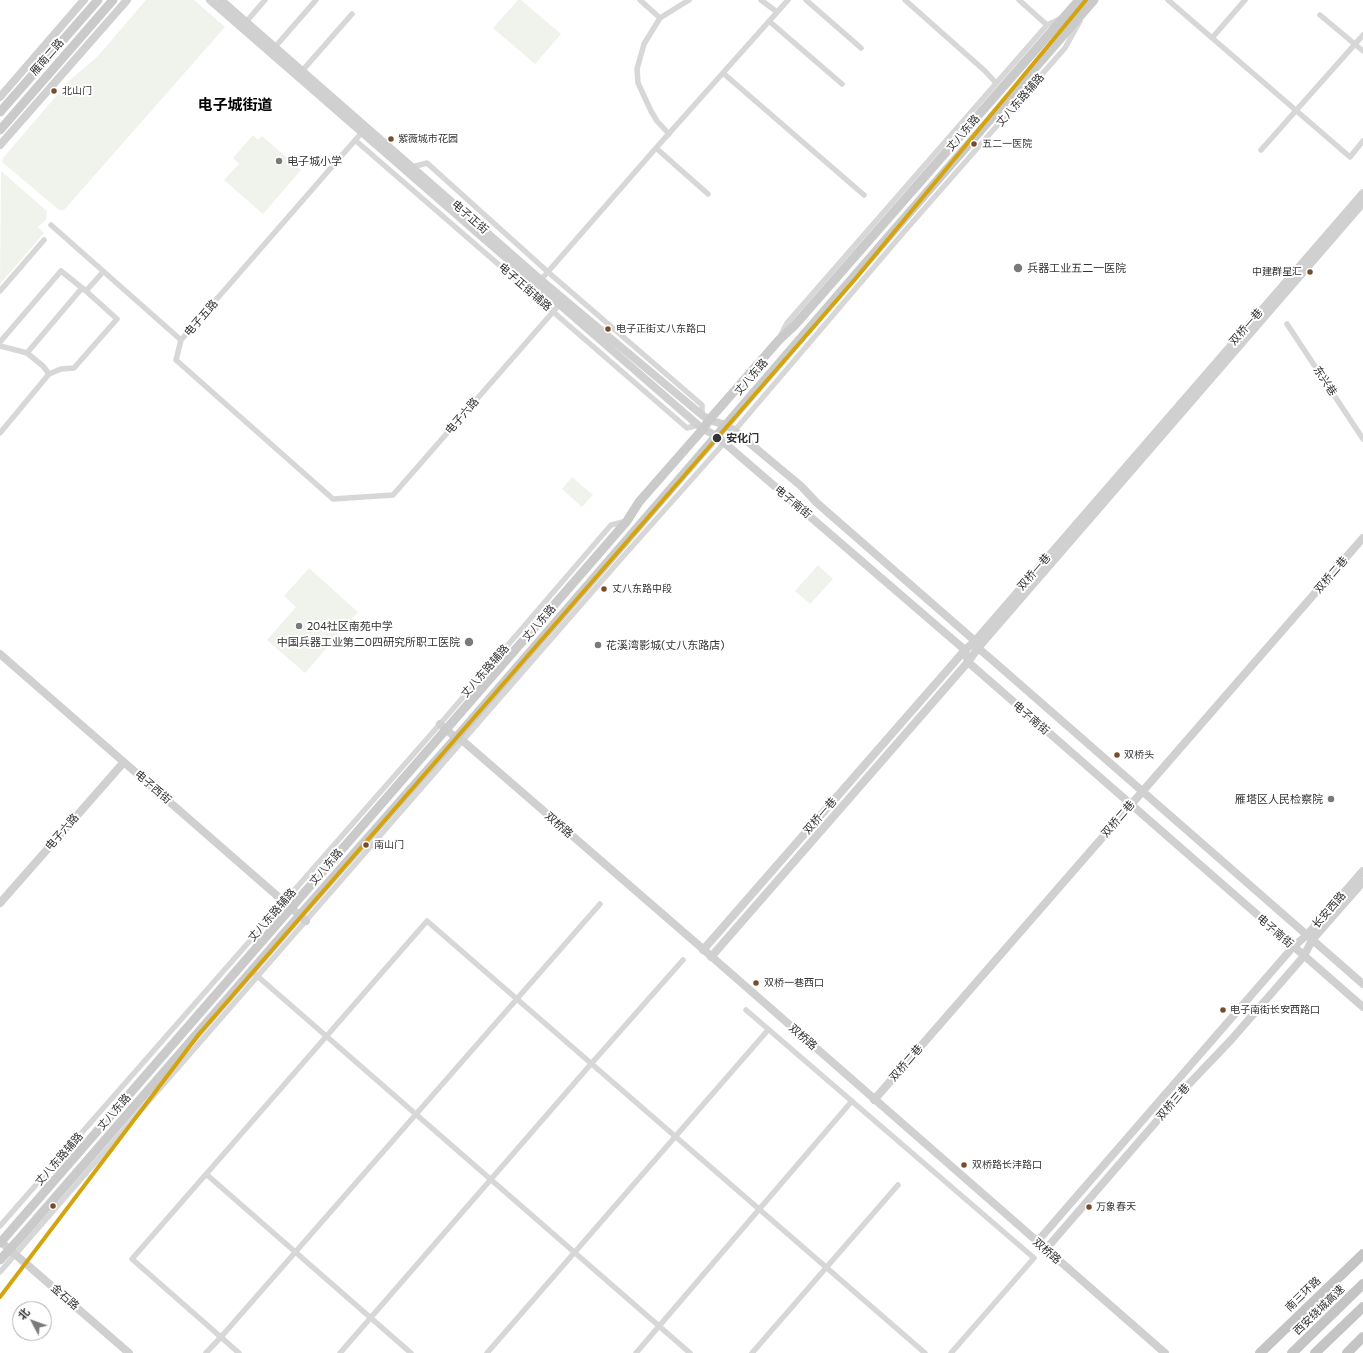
<!DOCTYPE html>
<meta charset="utf-8">
<style>
body{margin:0}
#map{position:relative;width:1363px;height:1353px;overflow:hidden;background:#fff;font-family:Commissioner,"Noto Sans SC",sans-serif}
canvas{display:block}
.north{position:absolute;left:12px;top:1301px;width:40px;height:40px;box-sizing:border-box;background:#fff;border:1px solid #adadad;border-radius:50%;rotate:311deg;font-size:11px;font-weight:700;line-height:16px;text-align:center;color:#333}
.north::after{content:'';display:block;margin:auto;width:14px;height:18px;background:#7a7a7a;clip-path:polygon(50% 0,100% 100%,50% 72%,0 100%)}
</style>
<div id="map">
<canvas width="1363" height="1353"></canvas>
<div class="north">北</div>
</div>
<script>
const g = document.querySelector('canvas').getContext('2d');
g.lineJoin = 'round';
function paint(path, color) {
  g.fillStyle = color;
  g.fill(path, 'evenodd');
}
function toPath(rows) {
  const path = new Path2D();
  for (const r of rows) {
    path.moveTo(r[0], r[1]);
    for (let i = 2; i < r.length; i += 2) path.lineTo(r[i], r[i + 1]);
  }
  return path;
}
function strokePath(path, color, width, dash) {
  g.strokeStyle = color;
  g.lineWidth = width;
  g.lineCap = dash ? 'butt' : 'round';
  g.setLineDash(dash || []);
  g.stroke(path);
}
function write(font, color, halo, rows, align = 'center') {
  g.font = font + ' Commissioner,"Noto Sans SC",sans-serif';
  g.lineWidth = 4;
  g.setLineDash([]);
  g.textBaseline = 'middle';
  g.strokeStyle = halo;
  g.fillStyle = color;
  for (const [text, x, y, turn = 0] of rows) {
    g.save();
    g.translate(x, y);
    g.rotate((+turn || 0) * Math.PI / 180);
    g.textAlign = isNaN(turn) ? turn : align;
    if (halo) g.strokeText(text, 0, 0);
    g.fillText(text, 0, 0);
    g.restore();
  }
}
const green = toPath([
 [146,0,194,0,225,27,64,210,59,210,2,162,3,158,69,81,98,56],
 [518,0,521,0,561,34,535,64,493,28],
 [253,135,258,140,262,136,301,170,263,214,224,180,239,164,233,158],
 [1,171,47,211,46,220,38,227,44,233,0,284],
 [572,477,593,495,582,507,562,489],
 [818,565,833,579,810,604,795,591],
 [309,568,358,612,305,673,267,640,296,607,284,596]
]);
const street = toPath([
 [640,0,660,18],
 [761,0,777,12],
 [806,0,861,48],
 [905,0,985,71,996,83],
 [1019,0,1047,25],
 [1168,0,1350,157,1363,141],
 [1320,15,1363,51],
 [769,21,842,84],
 [246,22,265,0],
 [1212,38,1245,0],
 [275,47,316,0],
 [302,71,352,14],
 [723,73,864,195],
 [364,130,181,340,176,360,333,499,393,495,559,305],
 [669,134,657,121,651,111,638,83,637,69,644,44,660,18,689,0],
 [355,140,687,428,698,425],
 [656,148,708,194],
 [1261,150,1363,35],
 [412,167,427,163,548,272,702,405,702,415],
 [51,225,181,340],
 [539,282,656,148,788,0],
 [0,291,44,240],
 [1287,324,1363,439],
 [781,335,787,323,1047,25,1060,19],
 [0,342,61,271,86,291],
 [0,346,27,353,43,366,49,374,61,369,74,368,117,319,86,291,103,272],
 [27,353,82,288],
 [0,433,49,374],
 [255,974,690,1353],
 [746,1010,1034,1258,951,1353],
 [206,1174,411,1353],
 [0,1226,440,724,611,525,627,521],
 [0,1272,620,560,724,443,903,233,1065,48,1080,21],
 [206,1353,221,1337,600,904],
 [239,1353,132,1259,427,921,925,1353],
 [340,1353,591,1064,683,960],
 [487,1353,768,1030],
 [636,1353,852,1101],
 [752,1353,898,1185]
]);
const secondary = toPath([
 [210,0,698,425,703,429,717,436,728,446,944,632,965,650,968,662,1363,1007],
 [221,0,541,280,702,415,709,420,726,425,735,431,801,486,817,503,975,641,978,648,991,659,1363,984],
 [0,97,84,0],
 [0,145,127,0],
 [0,654,306,921],
 [440,724,456,738,463,741,696,943,1165,1353],
 [0,903,124,762],
 [703,950,965,650,975,641,1363,193],
 [711,957,968,662,978,648,1363,203],
 [874,1100,1363,538],
 [1,1242,129,1353],
 [1037,1242,1293,947,1307,935,1363,871],
 [1046,1249,1187,1086,1231,1040,1304,956,1312,940,1363,882]
]);
const primary = toPath([
 [0,112,98,0],
 [0,130,113,0],
 [0,1243,627,521,639,502,703,429,709,420,779,340,795,325,1079,0],
 [0,1260,20,1238,300,915,461,732,882,244,1094,0]
]);
const highway = toPath([
 [1260,1353,1363,1254],
 [1292,1353,1363,1284],
 [1315,1353,1363,1307],
 [1347,1353,1363,1337]
]);
const metro1 = toPath([
 [0,1297,199,1034,856,278,1086,0]
]);
const markers = [
 [54,91,3.5,"#7a4b2a"],
 [391,139,3.5,"#7a4b2a"],
 [974,144,3.5,"#7a4b2a"],
 [279,161,4,"#7a7a7a"],
 [1018,268,5,"#7a7a7a"],
 [1310,272,3.5,"#7a4b2a"],
 [608,329,3.5,"#7a4b2a"],
 [717,438,5,"#333"],
 [604,589,3.5,"#7a4b2a"],
 [299,626,4,"#7a7a7a"],
 [469,642,5,"#7a7a7a"],
 [598,645,4,"#7a7a7a"],
 [1117,755,3.5,"#7a4b2a"],
 [1331,799,4,"#7a7a7a"],
 [366,845,3.5,"#7a4b2a"],
 [756,983,3.5,"#7a4b2a"],
 [1223,1010,3.5,"#7a4b2a"],
 [964,1165,3.5,"#7a4b2a"],
 [53,1206,3.5,"#7a4b2a"],
 [1089,1207,3.5,"#7a4b2a"]
];
const busNames = [
 ["北山门",62,91],
 ["紫薇城市花园",398,139],
 ["五二一医院",982,144],
 ["中建群星汇",1302,272,"right"],
 ["电子正街丈八东路口",616,329],
 ["丈八东路中段",612,589],
 ["双桥头",1124,755],
 ["南山门",374,845],
 ["双桥一巷西口",764,983],
 ["电子南街长安西路口",1230,1010],
 ["双桥路长沣路口",972,1165],
 ["万象春天",1096,1207]
];
const streetNames = [
 ["雁南二路",47,57,-49],
 ["丈八东路辅路",1020,100,-49],
 ["丈八东路",963,133,-49],
 ["电子正街",470,217,41],
 ["电子正街辅路",525,287,41],
 ["电子五路",201,318,-49],
 ["双桥一巷",1246,327,-49],
 ["丈八东路",751,377,-49],
 ["东兴巷",1325,381,57],
 ["电子六路",462,416,-49],
 ["电子南街",793,502,40],
 ["双桥一巷",1034,572,-49],
 ["双桥二巷",1331,575,-49],
 ["丈八东路",539,623,-49],
 ["丈八东路辅路",485,671,-49],
 ["电子南街",1031,718,41],
 ["电子西街",153,787,41],
 ["双桥一巷",820,816,-49],
 ["双桥二巷",1118,819,-49],
 ["双桥路",559,825,41],
 ["电子六路",62,832,-49],
 ["丈八东路",326,867,-49],
 ["长安西路",1329,910,-49],
 ["丈八东路辅路",272,915,-49],
 ["电子南街",1275,931,41],
 ["双桥路",803,1037,41],
 ["双桥二巷",906,1063,-49],
 ["双桥三巷",1173,1102,-49],
 ["丈八东路",114,1112,-49],
 ["丈八东路辅路",59,1159,-49],
 ["双桥路",1047,1251,41],
 ["南三环路",1303,1294,-44],
 ["金石路",65,1297,41],
 ["西安绕城高速",1319,1310,-44]
];
const poiNames = [
 ["电子城小学",287,161],
 ["兵器工业五二一医院",1027,268],
 ["204社区南苑中学",307,626],
 ["中国兵器工业第二0四研究所职工医院",460,642,"right"],
 ["花溪湾影城(丈八东路店)",606,645],
 ["雁塔区人民检察院",1323,799,"right"]
];
const stopNames = [
 ["安化门",726,438]
];
const districtNames = [
 ["电子城街道",235,105]
];
paint(green, '#f0f3ec');
strokePath(street, '#d7d7d7', 5.5);
strokePath(secondary, '#d0d0d0', 8);
strokePath(primary, '#cacaca', 9);
strokePath(highway, '#c4c4c4', 10);
strokePath(metro1, '#d4a40f', 4);
for (const [x, y, r, color] of markers) {
  const dot = new Path2D();
  dot.arc(x, y, r, 0, 2 * Math.PI);
  g.fillStyle = color;
  g.fill(dot);
  strokePath(dot, '#fff', 1.5);
}
write('10px', '#333', '#fff', busNames, 'left');
write('11px', '#333', '#fff', streetNames);
write('11px', '#333', '#fff', poiNames, 'left');
write('bold 11px', '#333', '#fff', stopNames, 'left');
write('bold 15px', '#000', '#fff', districtNames);
</script>
